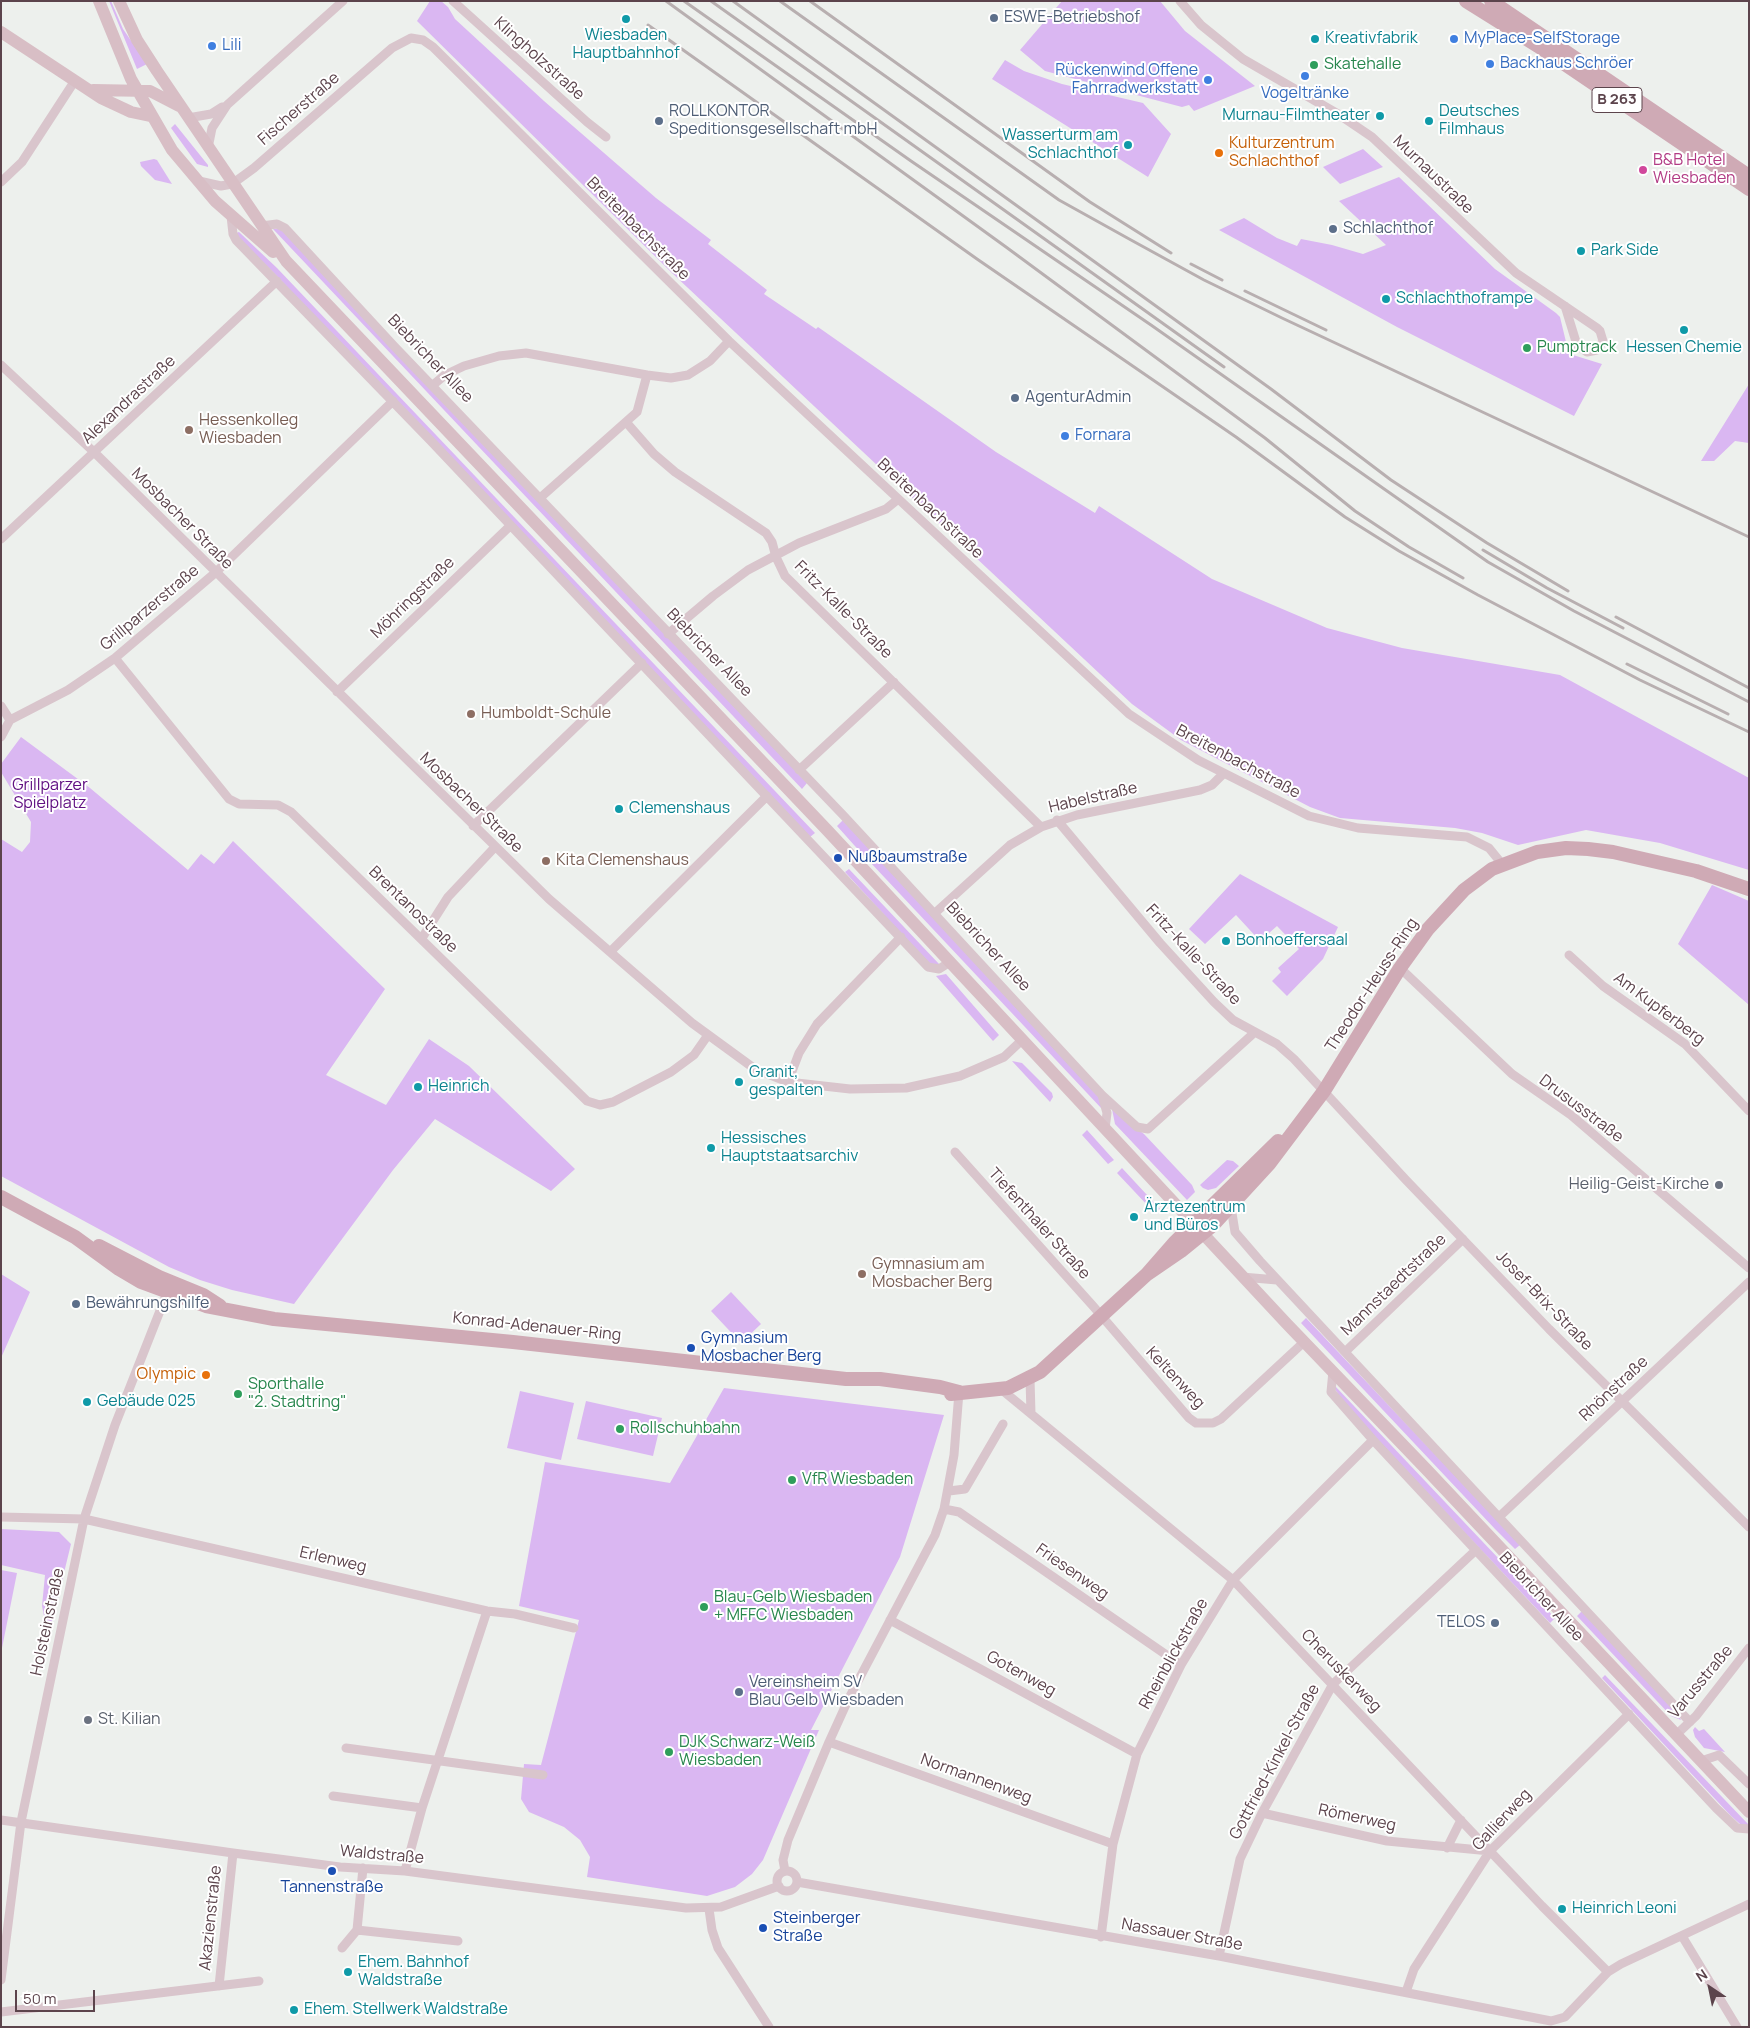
<!DOCTYPE html>
<meta charset="utf-8">
<style>
body{margin:0}
#map{position:relative;width:1750px;height:2028px;overflow:hidden;background:#edf0ed;font-family:Manrope,sans-serif}
canvas{display:block}
.frame{position:absolute;inset:0;border:2px solid #5c444c;pointer-events:none}
.north{position:absolute;left:1685px;top:1963px;width:50px;height:50px;-webkit-text-stroke:4px #fff;paint-order:stroke;rotate:326deg;font-size:14px;font-weight:700;line-height:20px;text-align:center;color:#5c444c}
.north::after{content:'';display:block;margin:auto;width:18px;height:22px;background:#5c444c;clip-path:polygon(50% 0,100% 100%,50% 72%,0 100%)}
.scale{position:absolute;left:15px;top:1990px;width:80px;height:22px;box-sizing:border-box;border:2px solid #5c444c;border-top:0;padding-left:6px;font-size:15px;line-height:18px;white-space:nowrap;color:#5c444c;-webkit-text-stroke:4px #fff;paint-order:stroke}
</style>
<div id="map">
<canvas width="1750" height="2028"></canvas>
<div class="frame"></div>
<div class="north">N</div>
<div class="scale">50 m</div>
</div>
<script>
const g = document.querySelector('canvas').getContext('2d');
g.lineJoin = 'round';
function paint(path, color) {
  g.fillStyle = color;
  g.fill(path, 'evenodd');
}
function toPath(rows) {
  const path = new Path2D();
  for (const r of rows) {
    if (r.length === 3) {
      path.moveTo(r[0] + r[2], r[1]);
      path.arc(r[0], r[1], r[2], 0, 2 * Math.PI);
      continue;
    }
    path.moveTo(r[0], r[1]);
    for (let i = 2; i < r.length; i += 2) path.lineTo(r[i], r[i + 1]);
  }
  return path;
}
function strokePath(path, color, width, dash) {
  g.strokeStyle = color;
  g.lineWidth = width;
  g.lineCap = dash ? 'butt' : 'round';
  g.setLineDash(dash || []);
  g.stroke(path);
}
function write(font, color, halo, rows, align = 'center') {
  g.font = font + ' Manrope,sans-serif';
  g.lineWidth = 4;
  g.setLineDash([]);
  g.textBaseline = 'middle';
  g.strokeStyle = halo;
  g.fillStyle = color;
  for (const [text, x, y, turn = 0] of rows) {
    g.save();
    g.translate(x, y);
    g.rotate((+turn || 0) * Math.PI / 180);
    g.textAlign = isNaN(turn) ? turn : align;
    if (halo) g.strokeText(text, 0, 0);
    g.fillText(text, 0, 0);
    g.restore();
  }
}
const green = toPath([
 [109,1,111,1,123,29,147,64,137,69],
 [430,1,441,1,448,7,455,19,544,101,656,198,711,240,708,244,767,290,764,294,816,329,818,327,996,452,1095,513,1099,506,1212,579,1327,628,1402,648,1560,675,1749,778,1749,870,1660,843,1586,830,1518,845,1482,833,1455,828,1340,818,1310,807,1181,740,1132,704,672,273,417,21],
 [1062,1,1160,1,1185,31,1255,86,1194,111,1189,105,1182,107,1045,71,1020,50],
 [1005,60,1024,71,1062,84,1143,103,1171,134,1148,177,992,79],
 [175,124,208,165,208,167,197,164,171,128],
 [1363,149,1383,167,1340,184,1323,167],
 [154,159,157,160,172,184,155,180,141,166,140,162],
 [1399,177,1495,269,1556,313,1560,317,1567,346,1573,355,1602,364,1574,416,1397,327,1219,230,1244,218,1277,238,1297,246,1301,239,1332,245,1363,254,1386,245,1339,201],
 [281,228,807,783,802,789,273,229],
 [239,232,277,268,815,833,810,837,272,271,237,236,236,233],
 [1749,384,1749,443,1735,441,1714,461,1701,461],
 [21,737,90,788,188,870,201,854,214,864,233,841,385,989,326,1075,386,1105,429,1039,469,1066,575,1169,551,1191,435,1119,393,1170,294,1304,232,1290,200,1280,169,1267,1,1176,1,839,22,852,30,842,31,822,1,772,1,764],
 [843,820,1099,1097,1102,1109,854,845,837,826],
 [849,869,940,965,930,965,845,872],
 [1240,874,1338,927,1323,959,1287,996,1272,981,1281,972,1278,968,1299,949,1277,926,1260,941,1236,915,1205,944,1189,929],
 [1712,885,1749,901,1749,1005,1678,944],
 [946,974,999,1035,993,1041,936,976],
 [1012,1061,1022,1063,1052,1093,1053,1097,1050,1102],
 [1112,1109,1144,1134,1192,1185,1195,1192,1187,1200,1115,1124],
 [1087,1130,1114,1160,1108,1164,1082,1135],
 [1227,1160,1233,1161,1239,1166,1216,1188,1208,1190,1203,1188,1200,1185],
 [1122,1168,1160,1209,1161,1210,1150,1208,1117,1173],
 [1,1274,30,1292,1,1358],
 [731,1292,761,1324,741,1343,711,1311],
 [1306,1318,1502,1525,1520,1545,1515,1549,1495,1529,1301,1323],
 [1336,1387,1555,1618,1550,1623,1388,1451,1341,1398,1334,1388],
 [724,1388,944,1415,900,1557,811,1730,819,1730,763,1860,752,1874,735,1887,707,1896,587,1877,590,1857,580,1840,564,1827,529,1812,521,1799,524,1764,541,1765,579,1620,519,1606,545,1462,670,1483],
 [520,1391,574,1403,561,1460,507,1448],
 [586,1401,662,1418,653,1456,577,1439],
 [1,1529,59,1532,71,1544,50,1630,45,1621,42,1606,45,1575,1,1565],
 [1,1570,17,1573,1,1653],
 [1582,1611,1678,1713,1681,1720,1671,1716,1577,1616],
 [1605,1675,1748,1824,1747,1826,1740,1824,1731,1816,1602,1678],
 [1695,1727,1699,1731,1704,1729,1725,1752,1704,1748,1695,1737,1693,1730]
]);
const street = toPath([
 [453,1,587,122,606,137],
 [1180,1,1201,25,1243,59,1338,114,1372,137,1516,273,1597,328,1600,331,1603,341,1597,350,1587,352,1577,345,1565,306],
 [188,118,211,114,222,107],
 [208,148,212,128,227,105,343,1],
 [199,181,221,186,232,184,254,168,392,48,411,38,423,40,433,47,729,341,1129,714,1198,760,1309,816,1358,828,1467,837,1489,848,1502,864],
 [1,182,22,162,74,82],
 [231,216,233,234,236,240,430,440,928,967,939,969,950,962],
 [261,226,277,224,285,228,394,346,843,815,1102,1095,1137,1127,1148,1129,1255,1032],
 [1,365,95,453,549,899,692,1023,755,1069,788,1082,850,1089,906,1088,960,1076,1004,1057,1021,1041],
 [433,385,445,375,464,366,499,356,526,353,647,375],
 [626,422,654,454,675,472,766,533,772,542,776,557,785,576,1041,827],
 [540,498,637,412,647,375,671,378,688,375,710,361,729,341],
 [1,539,277,281],
 [668,634,713,596,748,570,799,543,886,509,897,500],
 [115,658,229,799,239,804,278,805,291,812,587,1101,600,1105,613,1102,671,1072,694,1055,708,1035],
 [337,692,510,526],
 [1,706,10,720],
 [1,737,10,720,68,690,115,658,215,573,393,401],
 [799,770,894,682],
 [1057,820,1160,943,1214,1002,1233,1020,1277,1044,1294,1059,1406,1180,1549,1329,1749,1527],
 [473,826,642,663],
 [935,913,1010,845,1041,827,1077,815,1200,790,1212,785,1223,774],
 [422,938,448,897,495,847],
 [610,952,767,796],
 [1569,955,1603,986,1685,1044,1749,1111],
 [1400,968,1512,1074,1571,1115,1749,1268],
 [788,1082,799,1053,817,1024,901,937],
 [1102,1095,1107,1113,1105,1129],
 [955,1152,1093,1306,1189,1418,1196,1423,1213,1423,1221,1419,1304,1342],
 [1231,1207,1235,1232,1260,1261,1690,1722],
 [1242,1277,1277,1280],
 [1346,1351,1463,1239],
 [1333,1371,1331,1392,1373,1440,1716,1808,1737,1828,1749,1829],
 [1030,1379,1031,1414],
 [1002,1390,1233,1580,1542,1906,1608,1972],
 [949,1491,965,1489,1003,1424],
 [944,1509,959,1512,1181,1665],
 [1,1517,84,1519,487,1611,515,1614,574,1628],
 [1499,1517,1749,1282],
 [890,1620,1137,1754],
 [1676,1735,1696,1716,1749,1648],
 [829,1742,1113,1844],
 [346,1748,543,1775],
 [1701,1761,1719,1755,1749,1784],
 [333,1796,422,1808],
 [1262,1813,1387,1841,1490,1851],
 [1,1820,233,1853,340,1867,405,1871,686,1908,721,1907,779,1886],
 [1447,1848,1461,1820],
 [405,1871,422,1808,487,1611],
 [785,1871,783,1860,788,1840,829,1742,849,1698,935,1535,944,1509,954,1455,959,1392],
 [787,1881,10],
 [797,1882,1219,1956,1551,2021,1565,2017,1608,1972,1621,1964,1749,1904],
 [709,1909,712,1930,718,1948,769,2027],
 [357,1930,458,1941],
 [1682,1936,1737,2027],
 [1101,1937,1113,1844,1137,1754,1181,1665,1233,1580,1373,1440],
 [342,1948,357,1930,363,1868],
 [1219,1956,1240,1859,1262,1813,1333,1684,1476,1550],
 [1,1980,21,1822,84,1519,115,1425,169,1288],
 [219,1986,233,1853],
 [1406,1992,1414,1969,1490,1851,1629,1714],
 [1,2012,259,1981]
]);
const secondary = toPath([
 [99,1,131,79,172,150,215,201,273,252],
 [119,1,137,40,157,71,286,261,827,830,1287,1324,1427,1470,1749,1812],
 [1,32,101,98,131,112,150,116],
 [93,90,150,91,179,106]
]);
const primary = toPath([
 [1466,1,1538,46,1749,189],
 [1491,1,1749,176],
 [1,1197,75,1237,119,1269,141,1282,206,1306,274,1319,513,1342,846,1379,880,1379,940,1387,959,1392],
 [99,1246,159,1277,203,1295,220,1306],
 [1146,1275,1181,1251,1213,1225,1269,1164,1324,1091,1400,968,1428,929,1464,890,1492,869,1537,852,1566,848,1588,849,1613,852,1696,871,1749,889],
 [951,1394,1008,1388,1040,1372,1146,1275,1174,1243,1278,1141]
]);
const rail = toPath([
 [666,1,1006,247,1265,438,1355,511,1409,547,1463,578],
 [684,1,911,161,1151,325,1488,562,1574,611,1749,702],
 [711,1,1224,367],
 [733,1,1271,389,1391,480,1487,543,1568,591],
 [780,1,1059,200,1131,240,1204,280,1282,318,1749,537],
 [810,1,1090,202,1171,253],
 [648,25,977,259,1236,437,1345,517,1399,551,1478,595,1640,680,1749,732],
 [1191,264,1222,280],
 [1245,291,1326,330],
 [1483,550,1547,588,1623,628],
 [1616,617,1749,688],
 [1627,664,1728,714]
]);
const markers = [
 [994,18,5,"#5c6f8a"],
 [626,19,5,"#0f9aa8"],
 [1315,39,5,"#0f9aa8"],
 [1454,39,5,"#3f7fe0"],
 [212,46,5,"#3f7fe0"],
 [1490,64,5,"#3f7fe0"],
 [1314,65,5,"#2e9e5b"],
 [1305,76,5,"#3f7fe0"],
 [1208,80,5,"#3f7fe0"],
 [1380,116,5,"#0f9aa8"],
 [659,121,5,"#5c6f8a"],
 [1429,121,5,"#0f9aa8"],
 [1128,145,5,"#0f9aa8"],
 [1219,153,5,"#e8710a"],
 [1643,170,5,"#d1479c"],
 [1333,229,5,"#5c6f8a"],
 [1581,251,5,"#0f9aa8"],
 [1386,299,5,"#0f9aa8"],
 [1684,330,5,"#0f9aa8"],
 [1527,348,5,"#2e9e5b"],
 [1015,398,5,"#5c6f8a"],
 [189,430,5,"#8d6e63"],
 [1065,436,5,"#3f7fe0"],
 [471,714,5,"#8d6e63"],
 [619,809,5,"#0f9aa8"],
 [838,858,5,"#1a4fb4"],
 [546,861,5,"#8d6e63"],
 [1226,941,5,"#0f9aa8"],
 [739,1082,5,"#0f9aa8"],
 [418,1087,5,"#0f9aa8"],
 [711,1148,5,"#0f9aa8"],
 [1719,1185,5,"#6b7280"],
 [1134,1217,5,"#0f9aa8"],
 [862,1274,5,"#8d6e63"],
 [76,1304,5,"#5c6f8a"],
 [691,1348,5,"#1a4fb4"],
 [206,1375,5,"#e8710a"],
 [238,1394,5,"#2e9e5b"],
 [87,1402,5,"#0f9aa8"],
 [620,1429,5,"#2e9e5b"],
 [792,1480,5,"#2e9e5b"],
 [704,1607,5,"#2e9e5b"],
 [1495,1623,5,"#5c6f8a"],
 [739,1692,5,"#5c6f8a"],
 [88,1720,5,"#6b7280"],
 [669,1752,5,"#2e9e5b"],
 [332,1871,5,"#1a4fb4"],
 [1562,1909,5,"#0f9aa8"],
 [763,1928,5,"#1a4fb4"],
 [348,1972,5,"#0f9aa8"],
 [294,2010,5,"#0f9aa8"]
];
const shields = [
 [1617,100,50]
];
const shieldNames = [
 ["B 263",1617,100]
];
const serviceNames = [
 ["ESWE-Betriebshof",1004,18],
 ["ROLLKONTOR",669,112],
 ["Speditionsgesellschaft mbH",669,130],
 ["Schlachthof",1343,229],
 ["AgenturAdmin",1025,398],
 ["Bewährungshilfe",86,1304],
 ["TELOS",1485,1623,"right"],
 ["Vereinsheim SV",749,1683],
 ["Blau Gelb Wiesbaden",749,1701]
];
const cultureNames = [
 ["Wiesbaden",626,36,"center"],
 ["Hauptbahnhof",626,54,"center"],
 ["Kreativfabrik",1325,39],
 ["Deutsches",1439,112],
 ["Filmhaus",1439,130],
 ["Murnau-Filmtheater",1370,116,"right"],
 ["Wasserturm am",1118,136,"right"],
 ["Schlachthof",1118,154,"right"],
 ["Park Side",1591,251],
 ["Schlachthoframpe",1396,299],
 ["Hessen Chemie",1684,348,"center"],
 ["Clemenshaus",629,809],
 ["Bonhoeffersaal",1236,941],
 ["Granit,",749,1073],
 ["gespalten",749,1091],
 ["Heinrich",428,1087],
 ["Hessisches",721,1139],
 ["Hauptstaatsarchiv",721,1157],
 ["Ärztezentrum",1144,1208],
 ["und Büros",1144,1226],
 ["Gebäude 025",97,1402],
 ["Heinrich Leoni",1572,1909],
 ["Ehem. Bahnhof",358,1963],
 ["Waldstraße",358,1981],
 ["Ehem. Stellwerk Waldstraße",304,2010]
];
const shopNames = [
 ["MyPlace-SelfStorage",1464,39],
 ["Lili",222,46],
 ["Backhaus Schröer",1500,64],
 ["Rückenwind Offene",1198,71,"right"],
 ["Fahrradwerkstatt",1198,89,"right"],
 ["Vogeltränke",1305,94,"center"],
 ["Fornara",1075,436]
];
const streetNames = [
 ["Klingholzstraße",539,59,42],
 ["Fischerstraße",299,109,-41],
 ["Murnaustraße",1433,175,44],
 ["Breitenbachstraße",638,229,45],
 ["Biebricher Allee",430,359,46],
 ["Alexandrastraße",129,400,-43],
 ["Breitenbachstraße",930,509,43],
 ["Mosbacher Straße",182,519,45],
 ["Möhringstraße",413,598,-44],
 ["Grillparzerstraße",150,608,-40],
 ["Fritz-Kalle-Straße",843,610,45],
 ["Biebricher Allee",709,653,46],
 ["Breitenbachstraße",1238,762,28],
 ["Habelstraße",1093,798,-13],
 ["Mosbacher Straße",471,803,44],
 ["Brentanostraße",413,910,44],
 ["Biebricher Allee",988,947,47],
 ["Fritz-Kalle-Straße",1193,955,47],
 ["Theodor-Heuss-Ring",1372,985,-57],
 ["Am Kupferberg",1659,1009,37],
 ["Drususstraße",1581,1109,37],
 ["Tiefenthaler Straße",1039,1224,48],
 ["Mannstaedtstraße",1394,1285,-44],
 ["Josef-Brix-Straße",1544,1301,46],
 ["Konrad-Adenauer-Ring",537,1327,6],
 ["Keltenweg",1175,1378,47],
 ["Rhönstraße",1614,1389,-43],
 ["Erlenweg",333,1560,13],
 ["Friesenweg",1072,1572,35],
 ["Biebricher Allee",1541,1597,47],
 ["Holsteinstraße",48,1622,-78],
 ["Rheinblickstraße",1174,1654,-61],
 ["Cheruskerweg",1341,1671,46],
 ["Gotenweg",1021,1674,29],
 ["Varusstraße",1701,1682,-50],
 ["Gottfried-Kinkel-Straße",1275,1762,-62],
 ["Normannenweg",976,1779,20],
 ["Römerweg",1357,1818,12],
 ["Gallierweg",1502,1820,-47],
 ["Waldstraße",382,1855,5],
 ["Akazienstraße",211,1918,-84],
 ["Nassauer Straße",1182,1935,10]
];
const leisureNames = [
 ["Skatehalle",1324,65],
 ["Pumptrack",1537,348],
 ["Sporthalle",248,1385],
 ["\"2. Stadtring\"",248,1403],
 ["Rollschuhbahn",630,1429],
 ["VfR Wiesbaden",802,1480],
 ["Blau-Gelb Wiesbaden",714,1598],
 ["+ MFFC Wiesbaden",714,1616],
 ["DJK Schwarz-Weiß",679,1743],
 ["Wiesbaden",679,1761]
];
const foodNames = [
 ["Kulturzentrum",1229,144],
 ["Schlachthof",1229,162],
 ["Olympic",196,1375,"right"]
];
const hotelNames = [
 ["B&B Hotel",1653,161],
 ["Wiesbaden",1653,179]
];
const educationNames = [
 ["Hessenkolleg",199,421],
 ["Wiesbaden",199,439],
 ["Humboldt-Schule",481,714],
 ["Kita Clemenshaus",556,861],
 ["Gymnasium am",872,1265],
 ["Mosbacher Berg",872,1283]
];
const parkNames = [
 ["Grillparzer",50,786],
 ["Spielplatz",50,804]
];
const transitNames = [
 ["Nußbaumstraße",848,858],
 ["Gymnasium",701,1339],
 ["Mosbacher Berg",701,1357],
 ["Tannenstraße",332,1888,"center"],
 ["Steinberger",773,1919],
 ["Straße",773,1937]
];
const worshipNames = [
 ["Heilig-Geist-Kirche",1709,1185],
 ["St. Kilian",98,1720,"left"]
];
paint(green, '#dab7f2');
strokePath(street, '#d9c5cc', 9);
strokePath(secondary, '#d8bec5', 12);
strokePath(primary, '#cfaab5', 14);
strokePath(rail, '#b8afb0', 3);
for (const [x, y, r, color] of markers) {
  const dot = new Path2D();
  dot.arc(x, y, r, 0, 2 * Math.PI);
  g.fillStyle = color;
  g.fill(dot);
  strokePath(dot, '#fff', 2);
}
for (const [x, y, w] of shields) {
  const box = new Path2D();
  box.roundRect(x - w / 2, y - 12.5, w, 25, 4);
  g.fillStyle = '#fff';
  g.fill(box);
  strokePath(box, '#5c444c', 1);
}
write('bold 15px', '#5c444c', null, shieldNames);
write('16px', '#4e5e75', '#fff', serviceNames, 'left');
write('16px', '#0d838f', '#fff', cultureNames, 'left');
write('16px', '#366cbe', '#fff', shopNames, 'left');
write('16px', '#5c444c', '#fff', streetNames);
write('16px', '#27864d', '#fff', leisureNames, 'left');
write('16px', '#c56008', '#fff', foodNames, 'left');
write('16px', '#b23c85', '#fff', hotelNames, 'left');
write('16px', '#785e54', '#fff', educationNames, 'left');
write('16px', '#601082', '#fff', parkNames);
write('16px', '#164399', '#fff', transitNames, 'left');
write('16px', '#5b616d', '#fff', worshipNames, 'right');
</script>
